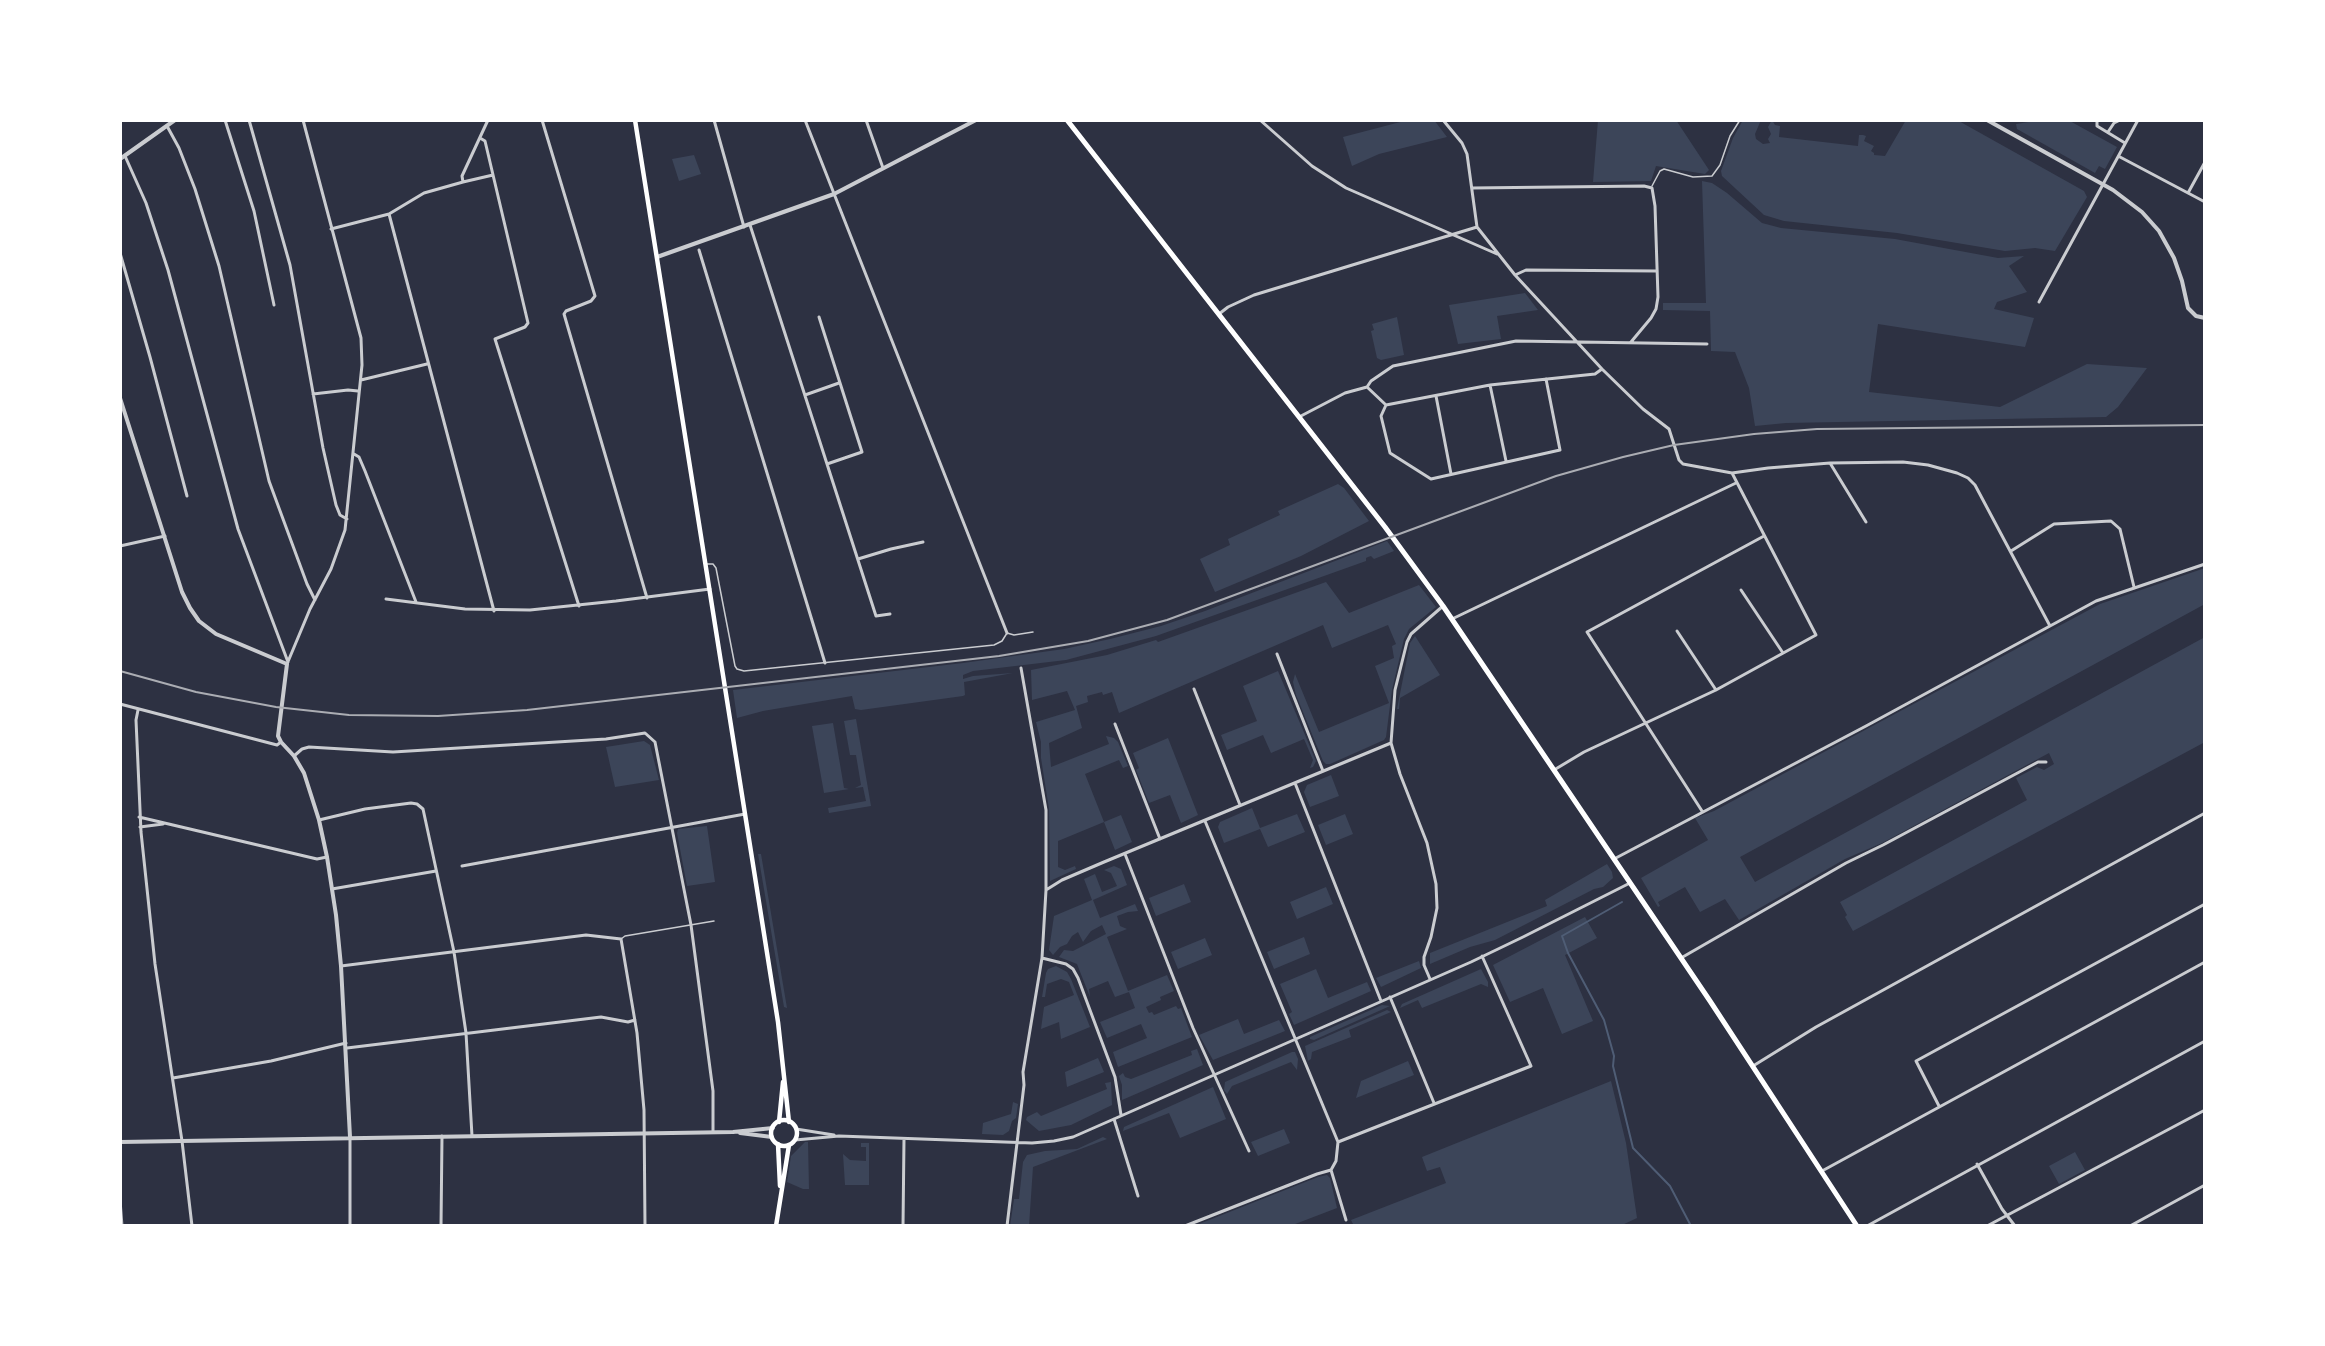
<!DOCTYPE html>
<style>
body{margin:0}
#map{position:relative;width:2325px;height:1346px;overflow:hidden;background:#2d3142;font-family:"DM Sans",sans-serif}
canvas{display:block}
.frame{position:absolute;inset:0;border:122px solid #fff;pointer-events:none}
</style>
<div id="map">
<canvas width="2325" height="1346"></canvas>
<div class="frame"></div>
</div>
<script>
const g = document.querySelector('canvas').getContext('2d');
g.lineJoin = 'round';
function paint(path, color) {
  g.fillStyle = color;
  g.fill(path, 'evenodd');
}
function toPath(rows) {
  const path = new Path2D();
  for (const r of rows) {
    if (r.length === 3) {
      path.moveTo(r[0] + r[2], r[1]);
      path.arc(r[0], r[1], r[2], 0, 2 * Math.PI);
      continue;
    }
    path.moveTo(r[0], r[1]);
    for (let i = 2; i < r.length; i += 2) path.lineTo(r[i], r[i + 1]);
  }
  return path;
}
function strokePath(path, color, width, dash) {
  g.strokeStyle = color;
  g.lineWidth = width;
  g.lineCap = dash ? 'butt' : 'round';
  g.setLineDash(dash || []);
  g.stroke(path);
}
const green = toPath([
 [1408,120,1434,120,1447,137,1379,154,1352,166,1343,137],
 [1598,120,1676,120,1709,170,1705,174,1656,166,1651,181,1593,182],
 [1743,120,1761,120,1755,134,1756,139,1763,144,1770,143,1768,139,1771,134,1768,127,1772,120,1775,125,1780,126,1779,137,1858,146,1859,135,1863,135,1866,136,1864,141,1874,146,1871,151,1874,153,1874,155,1885,156,1906,120,1957,120,2084,191,2087,197,2055,251,2035,248,2005,251,1897,233,1784,221,1764,215,1722,176,1721,171,1733,138],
 [2041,120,2068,120,2117,147,2105,169,2099,166,2095,173,2017,129,2016,124],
 [694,155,701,174,679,181,672,159],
 [1702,181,1712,183,1727,193,1762,223,1781,228,1895,239,1998,258,2024,256,2009,266,2027,292,1997,302,1994,309,2034,318,2025,347,1878,324,1869,392,2000,407,2087,364,2147,368,2118,407,2106,417,1786,423,1755,426,1749,388,1735,352,1711,351,1710,311,1663,310,1663,303,1706,303],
 [1525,293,1538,310,1497,316,1501,339,1458,344,1449,305],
 [1397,317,1404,355,1381,360,1377,358,1371,331,1374,330,1372,324],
 [1338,484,1344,488,1369,521,1301,556,1215,592,1200,559,1230,545,1228,539,1280,515,1278,511],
 [1387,541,1394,551,1374,559,1371,556,1368,557,1366,558,1366,561,1156,636,1066,660,973,671,963,675,963,679,973,676,1013,673,964,682,965,695,963,696,861,710,855,709,852,696,763,711,737,718,733,690,963,663,1064,649,1110,639,1161,626,1205,611],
 [2205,568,2205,604,1740,857,1755,882,2205,637,2205,742,1853,931,1845,917,1847,915,1840,902,2027,800,2016,778,2037,767,2044,770,2054,764,2049,753,1882,843,1845,859,1739,920,1725,899,1700,912,1685,887,1658,902,1660,906,1658,907,1641,878,1708,840,1695,818,1714,811,2100,604],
 [1326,582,1349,613,1419,585,1436,607,1409,629,1404,639,1392,690,1386,737,1384,740,1330,764,1326,764,1323,761,1296,695,1293,682,1295,674,1319,732,1389,703,1375,666,1394,658,1392,646,1396,644,1388,625,1332,648,1323,625,1119,713,1112,692,1103,695,1102,692,1087,696,1088,702,1076,706,1082,728,1049,743,1051,767,1109,744,1106,736,1114,738,1118,742,1128,766,1123,768,1119,760,1085,774,1104,822,1121,815,1132,842,1115,850,1104,822,1058,841,1058,867,1065,870,1075,866,1076,869,1050,881,1049,809,1041,758,1041,742,1036,722,1075,710,1067,691,1032,700,1031,670,1107,655,1156,640,1158,642],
 [1415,636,1440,675,1400,698,1399,709,1397,709,1410,643],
 [1278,671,1316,761,1313,767,1310,768,1313,760,1304,739,1271,753,1263,735,1227,750,1221,735,1257,721,1243,686],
 [856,719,871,806,829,813,828,808,866,801,863,787,855,788,861,785,856,755,850,755,844,721],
 [833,723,844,788,849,789,824,793,812,726],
 [1168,738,1198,815,1181,823,1170,795,1149,803,1136,770,1139,768,1133,753],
 [644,741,650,745,659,780,615,787,606,747],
 [1331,775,1339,796,1310,807,1304,792,1307,785],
 [1252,808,1260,828,1297,814,1305,832,1268,847,1260,829,1224,843,1218,827,1220,822],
 [1345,814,1353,834,1326,845,1318,825],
 [707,826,715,882,687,886,677,833,678,829],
 [758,854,761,854,787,1008,784,1007],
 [1607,864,1612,872,1613,878,1603,887,1594,889,1495,940,1470,947,1430,964,1430,953,1547,906,1545,900],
 [1114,866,1121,869,1127,885,1093,900,1100,918,1135,904,1138,911,1128,912,1117,916,1120,926,1127,929,1107,937,1128,991,1167,975,1174,991,1160,997,1161,1000,1146,1007,1149,1013,1152,1012,1154,1015,1176,1006,1178,1009,1181,1008,1192,1037,1118,1067,1113,1052,1147,1038,1141,1024,1107,1038,1100,1022,1135,1008,1129,992,1115,997,1108,981,1089,989,1090,997,1077,964,1059,957,1064,950,1073,951,1106,934,1102,925,1091,931,1083,942,1078,932,1072,936,1067,944,1060,947,1053,955,1049,950,1054,916,1092,900,1084,879,1095,874,1102,892,1117,886,1111,873,1104,870],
 [1184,884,1191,902,1156,916,1149,898],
 [1326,887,1333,904,1297,919,1290,902],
 [1585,917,1597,938,1565,955,1593,1021,1562,1034,1543,988,1510,1002,1493,965],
 [1304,937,1310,954,1274,969,1267,952],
 [1205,938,1212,955,1178,969,1171,952],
 [1419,961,1421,968,1381,987,1376,978],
 [1056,966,1067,972,1071,979,1090,1027,1061,1039,1059,1022,1041,1029,1044,1007,1074,995,1069,982,1061,979,1047,984,1045,997,1042,997,1046,973,1048,969],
 [1316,969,1328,998,1367,982,1371,991,1294,1025,1289,1014,1292,1012,1280,984],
 [1481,969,1488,982,1488,987,1481,984,1422,1008,1418,1000,1400,1008,1402,1004],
 [1382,1005,1390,1006,1314,1040,1310,1039,1310,1037],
 [1387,1010,1391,1012,1349,1030,1351,1037,1312,1052,1311,1059,1308,1061,1305,1046],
 [1238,1019,1244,1034,1279,1020,1285,1031,1213,1060,1199,1035],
 [1197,1049,1203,1065,1122,1100,1122,1085,1119,1076,1123,1073,1125,1077,1131,1079,1192,1055,1191,1051],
 [1292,1052,1295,1052,1298,1059,1297,1070,1291,1062,1232,1086,1227,1094,1224,1090,1225,1082],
 [1098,1058,1104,1072,1067,1087,1065,1072],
 [1408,1061,1414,1075,1356,1098,1361,1081],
 [1611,1081,1626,1143,1637,1218,1620,1226,1354,1226,1351,1220,1446,1183,1440,1167,1427,1171,1422,1157],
 [1111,1082,1112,1105,1071,1125,1039,1131,1026,1120,1027,1117,1037,1112,1041,1116,1107,1089,1105,1083],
 [1213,1087,1226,1119,1180,1138,1169,1113,1123,1131,1124,1127],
 [1013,1102,1018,1104,1016,1118,1012,1121,1009,1131,1003,1135,982,1134,983,1123,1011,1114],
 [1284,1129,1290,1143,1258,1156,1251,1142],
 [1103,1137,1107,1139,1033,1167,1029,1226,1010,1226,1014,1199,1019,1199,1023,1162,1027,1155,1045,1151,1077,1149],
 [805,1142,808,1142,809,1189,803,1189,787,1182,791,1156],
 [861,1143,869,1143,869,1185,845,1185,843,1154,850,1160,866,1161,866,1147,861,1147],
 [2075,1152,2085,1170,2059,1184,2049,1166],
 [1327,1175,1330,1178,1337,1208,1290,1226,1194,1226,1318,1177]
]);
const stream = toPath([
 [1622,902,1562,936,1568,953,1604,1020,1614,1056,1613,1066,1633,1148,1670,1186,1691,1226]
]);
const service = toPath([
 [1652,186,1660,171,1664,169,1693,177,1712,176,1720,165,1730,136,1740,120],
 [707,564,713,564,716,568,735,666,737,669,744,671,994,645,1002,641,1007,633,1014,635,1033,632],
 [621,939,625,936,714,921]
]);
const minor = toPath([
 [225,120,254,211,274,305],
 [249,120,290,265,323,448,336,505,340,515,347,519],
 [542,120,595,296,591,301,566,311,564,314,647,598],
 [714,120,744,227],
 [805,120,1007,633],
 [866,120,883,168],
 [1260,120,1312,166,1346,188,1497,254],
 [1443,120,1462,143,1467,154,1477,227,1515,275,1602,369,1643,409,1669,429,1679,460,1683,464,1732,473,1768,468,1830,463,1903,462,1928,465,1957,473,1968,478,1975,485,2050,626],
 [2097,120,2097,126,2125,143],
 [167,126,179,148,195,189,219,266,269,481,307,584,315,600],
 [2108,132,2114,123,2120,120],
 [480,138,485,141,528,323,525,327,495,339,579,606],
 [125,156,146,203,168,270,238,529,288,662],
 [2120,157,2205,202],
 [463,182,493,175],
 [1472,188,1644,186,1652,188,1655,206,1658,297,1656,309,1651,318,1631,342],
 [2188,193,2205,162],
 [389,214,494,611],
 [750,225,876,616,890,614],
 [331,229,389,214,424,193,463,182,462,176,488,120],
 [699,250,825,663],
 [120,253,150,357,187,496],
 [1515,275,1526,270,1657,271],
 [2039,302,2138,120],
 [1219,314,1228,307,1254,295,1477,227],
 [819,317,862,452,827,464],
 [361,380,427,364],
 [1490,385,1506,461],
 [1367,387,1371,381,1393,366,1516,341,1707,344],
 [313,394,348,390,358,391],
 [805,395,839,383],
 [1436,396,1451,474],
 [1386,405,1381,416,1390,453,1431,479,1560,450,1546,379],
 [1299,417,1345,393,1367,387,1386,405,1490,385,1595,374,1602,369],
 [354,454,359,457,365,471,416,602],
 [1830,463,1866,522],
 [120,546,165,536],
 [2011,551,2054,524,2111,521,2120,529,2134,587],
 [858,559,891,549,923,542],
 [1741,590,1783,653],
 [386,599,465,609,530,610,616,601,710,589],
 [1452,619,1736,483],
 [1677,631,1716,690],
 [1277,654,1323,771],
 [287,664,310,609,331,569,345,530,362,365,361,338,303,120],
 [1194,689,1240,805],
 [120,704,277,745,281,742],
 [138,710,136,720,141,832,155,964,182,1141,192,1226],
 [1115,724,1160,839],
 [294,756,302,749,309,747,393,752,606,739,645,733,655,742,691,925,713,1091,713,1132],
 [1554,770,1584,752,1716,690,1816,635,1732,473],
 [1295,783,1381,1001],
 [1702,811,1587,632,1764,536],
 [139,817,317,859,327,857],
 [319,820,365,809,411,803,417,804,423,809,454,952,466,1033,472,1136],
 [1205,821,1338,1142,1336,1161,1331,1170,1346,1220],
 [140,827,163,824],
 [1125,854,1193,1028,1249,1151],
 [1614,859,1866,726,2096,601,2205,564],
 [462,866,745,814],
 [332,889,436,871],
 [1046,890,1062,880,1104,862,1391,743],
 [1042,958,1066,964,1073,969,1078,978,1115,1077,1121,1115],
 [1681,958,1846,863,1883,845,2038,762,2046,762],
 [341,966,586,935,621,939,637,1033,644,1110,645,1226],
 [1430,979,1424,965,1424,957,1431,937,1437,908,1436,884,1427,843,1400,774,1391,743,1395,690,1407,642,1411,634,1443,606],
 [1390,997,1434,1103],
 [347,1048,601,1017,628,1022,635,1020],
 [1753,1066,1816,1027,2205,813],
 [173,1078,271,1061,346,1043],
 [1939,1106,1916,1061,2205,904],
 [1114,1119,1138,1196],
 [796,1129,834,1135],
 [795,1140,839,1136,1032,1143,1054,1141,1073,1137,1471,962,1523,937,1630,883],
 [1338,1142,1531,1066,1482,956],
 [1977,1164,2002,1209,2015,1226],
 [1822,1171,2205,962],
 [120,1200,122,1226],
 [350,1226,350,1138],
 [441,1226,442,1136],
 [903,1226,904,1139],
 [1007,1226,1024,1085,1023,1072,1042,958,1046,890,1046,810,1021,668],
 [1185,1226,1317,1174,1331,1170],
 [1867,1226,2205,1041],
 [1987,1226,2205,1110],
 [2130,1226,2205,1185]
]);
const tertiary = toPath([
 [1987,120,2113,190,2142,212,2159,231,2174,258,2182,281,2188,308,2196,316,2205,318],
 [120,159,175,120],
 [657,257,834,194,976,120],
 [120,398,182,592,190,608,199,621,216,634,287,664,278,736,281,742,294,756,304,773,319,820,327,857,336,915,341,966,350,1137],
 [740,1133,772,1137],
 [120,1142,733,1132,773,1128]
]);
const secondary = toPath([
 [635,120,778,1022,789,1122],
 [784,1133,13],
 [779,1122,783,1082],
 [778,1144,780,1186],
 [776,1226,789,1145]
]);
const primary = toPath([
 [1067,120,1385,527,1443,606,1710,1001,1857,1226]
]);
const rail = toPath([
 [120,671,196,692,276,707,349,715,438,716,527,710,999,656,1088,641,1167,620,1556,476,1623,457,1674,445,1754,434,1817,429,2205,425]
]);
paint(green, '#3c4559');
strokePath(stream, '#4f5d75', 2);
strokePath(service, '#caccd0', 1.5);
strokePath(minor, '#caccd0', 3);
strokePath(tertiary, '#caccd0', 4);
strokePath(secondary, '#fff', 4.5);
strokePath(primary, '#fff', 5);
strokePath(rail, '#abadb3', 2);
</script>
